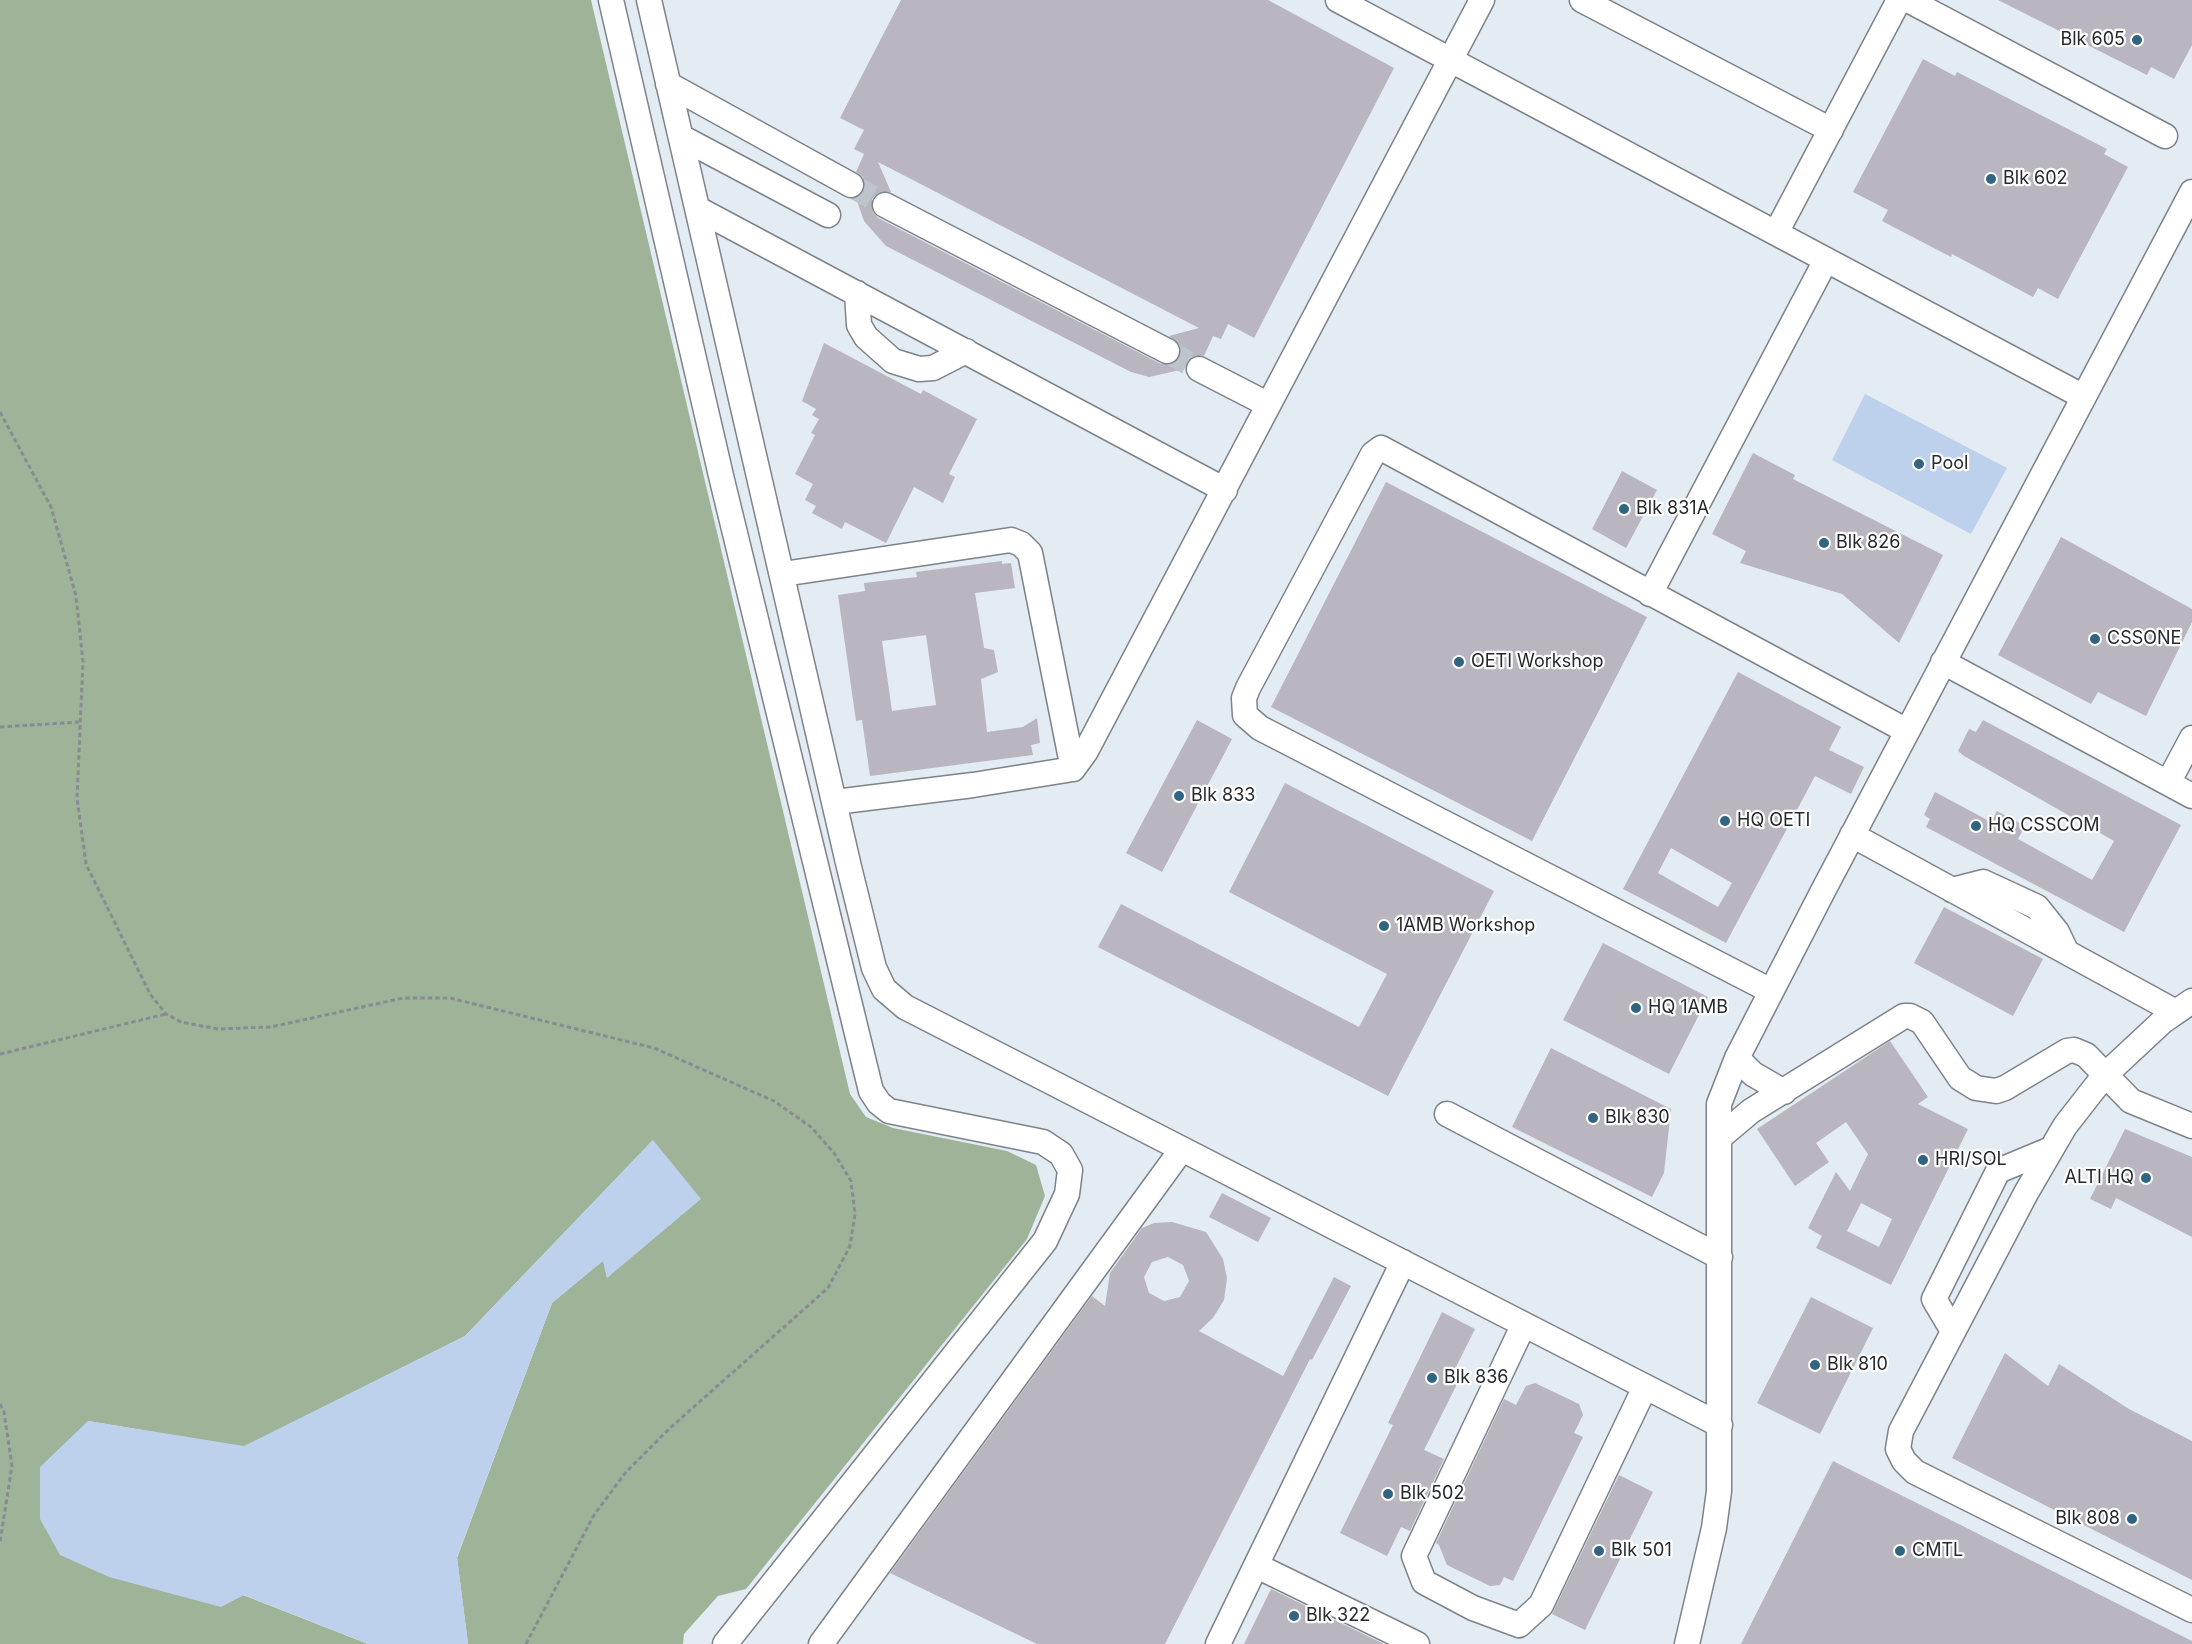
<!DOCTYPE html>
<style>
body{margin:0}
canvas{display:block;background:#e3ebf3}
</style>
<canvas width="2192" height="1644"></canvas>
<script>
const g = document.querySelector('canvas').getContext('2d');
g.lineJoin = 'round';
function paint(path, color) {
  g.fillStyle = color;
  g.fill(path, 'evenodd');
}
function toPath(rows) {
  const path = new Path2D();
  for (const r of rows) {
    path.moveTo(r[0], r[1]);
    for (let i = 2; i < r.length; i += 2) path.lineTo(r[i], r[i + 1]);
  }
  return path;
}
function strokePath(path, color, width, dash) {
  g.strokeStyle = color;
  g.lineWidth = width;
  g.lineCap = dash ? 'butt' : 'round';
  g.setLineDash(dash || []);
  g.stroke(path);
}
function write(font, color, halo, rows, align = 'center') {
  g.font = font + ' Inter,sans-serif';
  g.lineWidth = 4.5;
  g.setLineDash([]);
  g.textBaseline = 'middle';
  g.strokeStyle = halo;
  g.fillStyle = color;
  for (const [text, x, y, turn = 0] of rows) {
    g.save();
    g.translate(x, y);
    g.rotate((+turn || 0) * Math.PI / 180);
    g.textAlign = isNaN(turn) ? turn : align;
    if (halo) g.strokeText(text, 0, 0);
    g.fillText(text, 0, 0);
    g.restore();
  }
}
const forest = toPath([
 [0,0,591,0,850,1094,866,1117,893,1128,1007,1151,1036,1165,1045,1196,1027,1239,746,1589,718,1596,684,1634,683,1644,468,1644,457,1558,552,1303,603,1260,607,1277,653,1140,465,1336,244,1447,88,1421,243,1595,368,1644,0,1644]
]);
const water = toPath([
 [1865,394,2007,468,1971,534,1832,460],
 [653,1140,701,1199,607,1278,603,1261,552,1303,457,1557,468,1644,368,1644,244,1595,221,1607,109,1577,60,1555,40,1519,40,1467,88,1421,244,1446,465,1336]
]);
const building = toPath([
 [901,0,1268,0,1394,68,1254,338,1228,324,1221,339,1213,336,1204,356,1192,357,1180,370,1149,377,1131,372,886,246,864,221,856,198,863,192,865,185,863,177,856,172,864,154,854,149,864,130,840,118],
 [878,162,1199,328,1169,336,1179,344,1180,357,1174,363,1161,364,878,218,873,212,872,199,878,193,891,192],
 [1998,0,2192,0,2192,45,2174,79,2151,67,2147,75],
 [1923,59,1955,76,1957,72,2107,149,2104,154,2128,167,2058,299,2038,288,2033,297,1952,254,1951,257,1882,221,1888,210,1853,192],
 [824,343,921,394,923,390,977,419,949,474,955,477,943,503,914,487,886,543,845,522,842,529,812,513,816,506,805,500,813,484,795,474,815,435,811,433,819,419,812,415,816,409,802,401],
 [1753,453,1795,475,1793,479,1943,555,1899,643,1842,594,1740,563,1746,551,1712,534],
 [1622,471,1657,490,1626,548,1592,529],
 [1386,482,1647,617,1532,841,1271,707],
 [2061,537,2192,609,2192,622,2146,716,2098,692,2091,704,1998,655],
 [1002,561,1002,564,1011,563,1015,588,975,593,984,648,994,650,998,672,981,679,987,732,1023,727,1037,718,1040,743,1031,745,1033,755,870,776,862,720,856,721,838,595,865,591,864,583,917,577,916,572],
 [926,635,936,705,892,711,882,641],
 [1738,672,1841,727,1829,750,1864,767,1851,794,1815,776,1726,943,1623,889],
 [1671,848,1732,883,1718,907,1658,873],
 [1197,720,1232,739,1162,872,1126,853],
 [1983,720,2181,825,2124,932,1926,827,1930,819,1924,815,1935,792,1991,822,1997,811,2025,826,2018,839,2092,880,2114,841,1964,756,1958,751,1969,729,1976,732],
 [1285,783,1494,891,1388,1096,1098,947,1121,904,1359,1027,1387,974,1229,892],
 [1944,907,2043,959,2013,1016,1914,963],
 [1603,943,1708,997,1669,1074,1563,1020],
 [1890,1041,1928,1097,1918,1104,1968,1129,1891,1285,1816,1248,1822,1236,1808,1228,1836,1172,1850,1191,1868,1154,1846,1122,1816,1143,1829,1162,1795,1186,1757,1129],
 [1861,1203,1892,1219,1879,1247,1847,1231],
 [1551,1048,1671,1109,1664,1173,1652,1197,1512,1127],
 [2125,1129,2192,1157,2192,1237,2116,1198,2111,1209,2090,1199],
 [1222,1193,1271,1218,1258,1242,1209,1217],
 [1172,1222,1206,1232,1223,1259,1227,1278,1224,1300,1213,1318,1199,1331,1283,1376,1334,1277,1351,1286,1312,1360,1310,1359,1165,1644,1037,1644,890,1573,1092,1296,1105,1306,1110,1273,1142,1228,1154,1223],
 [1168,1257,1183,1265,1189,1281,1180,1297,1164,1301,1149,1293,1144,1277,1152,1262],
 [1811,1297,1873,1328,1820,1434,1757,1403],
 [1442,1312,1475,1329,1451,1377,1459,1380,1424,1450,1444,1459,1410,1531,1401,1527,1387,1556,1340,1533,1393,1425,1388,1423],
 [2005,1353,2048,1386,2059,1364,2129,1409,2192,1441,2192,1580,1952,1458],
 [1535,1383,1579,1404,1583,1415,1574,1433,1583,1437,1513,1581,1504,1577,1500,1585,1490,1586,1447,1565,1439,1545,1436,1543,1504,1399,1516,1405,1526,1386],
 [1833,1461,2192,1641,2192,1644,1741,1644],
 [1619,1475,1653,1492,1585,1630,1552,1614],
 [1271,1589,1384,1644,1244,1644]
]);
const minorTunnel = toPath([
 [851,185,885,205],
 [1167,351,1199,369]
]);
const path = toPath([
 [0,412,51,507,76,596,83,662,77,798,86,864,150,994,166,1014,181,1022,218,1029,271,1027,403,998,450,998,654,1048,774,1101,811,1127,834,1153,851,1181,855,1214,850,1246,828,1288,670,1428,626,1472,594,1515,526,1644],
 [0,727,79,722],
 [0,1054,166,1014],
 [0,1404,4,1412,12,1466,0,1542]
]);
const minor = toPath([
 [611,0,722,480,871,1091,879,1103,889,1111,1043,1142,1061,1154,1070,1170,1067,1194,1045,1241,725,1644],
 [649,0,849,867,874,968,884,989,905,1007,1720,1425],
 [1338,0,2082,396],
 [1582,0,1831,130],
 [1908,0,2165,136],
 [668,84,851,185],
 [681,137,828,215],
 [885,205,1167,351],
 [698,209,1225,490],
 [1776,233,1899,0],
 [857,293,859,325,866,337,893,361,919,369,933,368,966,351],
 [1199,369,1267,404],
 [783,574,1011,540,1021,544,1030,553,1073,769],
 [1650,594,1826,260],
 [1943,662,2192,796],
 [2168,783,2192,738],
 [835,802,973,785,1073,769,1086,751,1482,0],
 [1852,835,2176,1012],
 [1952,890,1983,882,2037,907,2057,932,2066,951],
 [1771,991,1260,728,1245,715,1244,698,1248,688,1373,454,1381,448,1907,731],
 [2192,1001,2163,1021,2104,1076,2065,1126,2026,1193,1901,1431,1898,1449,1904,1461,1915,1472,2192,1610],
 [1737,1058,1753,1074,1784,1092],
 [1447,1114,1720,1257],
 [1719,1138,1751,1111,1904,1016,1910,1016,1922,1022,1960,1078,1976,1088,1996,1091,2005,1088,2067,1051,2074,1050,2086,1055,2131,1101,2192,1126],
 [1523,1326,1414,1556,1424,1582,1473,1608,1519,1625,1541,1605,1645,1387],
 [1953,1331,1934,1299,1998,1171,2051,1149],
 [1257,1566,1417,1644],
 [821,1644,1182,1149],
 [1218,1644,1403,1262],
 [1687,1644,1714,1528,1719,1491,1719,1104,1737,1058,1824,889,2192,192]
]);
const markers = [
 [2137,40,6,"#306480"],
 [1991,179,6,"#306480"],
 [1919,464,6,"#306480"],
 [1624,509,6,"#306480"],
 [1824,543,6,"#306480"],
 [2095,639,6,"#306480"],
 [1459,662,6,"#306480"],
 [1179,796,6,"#306480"],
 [1725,821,6,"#306480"],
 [1976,826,6,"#306480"],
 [1384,926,6,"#306480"],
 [1636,1008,6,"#306480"],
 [1593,1118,6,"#306480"],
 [1923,1160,6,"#306480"],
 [2146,1178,6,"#306480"],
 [1815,1365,6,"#306480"],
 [1432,1378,6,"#306480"],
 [1388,1494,6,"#306480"],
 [2132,1519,6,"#306480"],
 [1599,1551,6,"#306480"],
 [1900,1551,6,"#306480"],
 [1294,1616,6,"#306480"]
];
const poiNames = [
 ["Blk 605",2125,40,"right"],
 ["Blk 602",2003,179],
 ["Pool",1931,464],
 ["Blk 831A",1636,509],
 ["Blk 826",1836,543],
 ["CSSONE",2107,639],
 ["OETI Workshop",1471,662],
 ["Blk 833",1191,796],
 ["HQ OETI",1737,821],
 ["HQ CSSCOM",1988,826],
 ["1AMB Workshop",1396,926],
 ["HQ 1AMB",1648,1008],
 ["Blk 830",1605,1118],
 ["HRI/SOL",1935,1160],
 ["ALTI HQ",2134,1178,"right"],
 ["Blk 810",1827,1365],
 ["Blk 836",1444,1378],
 ["Blk 502",1400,1494],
 ["Blk 808",2120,1519,"right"],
 ["Blk 501",1611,1551],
 ["CMTL",1912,1551],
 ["Blk 322",1306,1616]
];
paint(forest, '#9fb398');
paint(water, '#bdd1ec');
paint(building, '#b9b6c0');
strokePath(minorTunnel, '#bdc4cb', 24, [24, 12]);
strokePath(minor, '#7d838b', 27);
strokePath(path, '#878c92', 3, [4.5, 3]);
strokePath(minor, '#fff', 24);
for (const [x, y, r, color] of markers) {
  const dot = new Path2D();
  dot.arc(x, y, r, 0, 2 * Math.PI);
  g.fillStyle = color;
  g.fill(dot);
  strokePath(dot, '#fff', 2);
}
write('18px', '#26292c', '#fff', poiNames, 'left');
</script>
